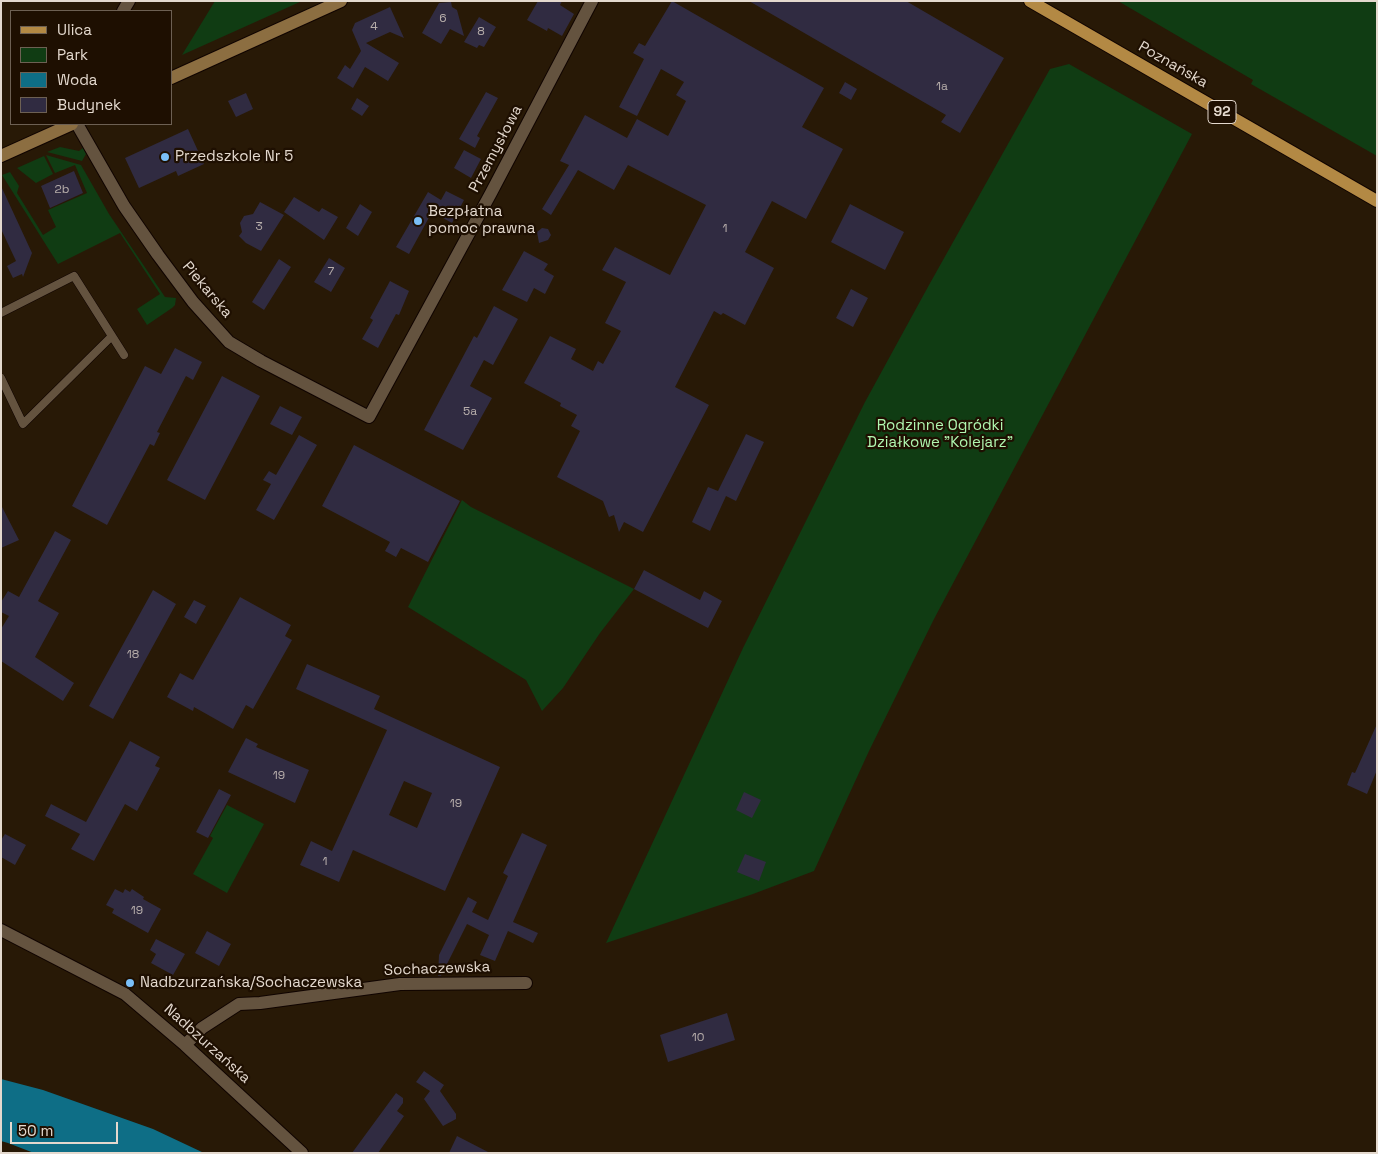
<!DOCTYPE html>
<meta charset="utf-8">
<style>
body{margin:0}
#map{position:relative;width:1378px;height:1154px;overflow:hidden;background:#281906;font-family:"Space Grotesk",sans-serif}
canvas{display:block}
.frame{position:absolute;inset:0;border:2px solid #e4d9ce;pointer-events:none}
.legend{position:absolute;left:10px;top:10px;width:162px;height:115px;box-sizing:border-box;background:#1e0f01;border:1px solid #6d6053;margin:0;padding:6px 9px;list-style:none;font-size:15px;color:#e4d9ce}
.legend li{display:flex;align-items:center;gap:10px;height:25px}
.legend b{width:25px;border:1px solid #6d6053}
.scale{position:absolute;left:10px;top:1122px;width:108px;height:22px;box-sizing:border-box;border:2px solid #e4d9ce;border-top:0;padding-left:6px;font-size:15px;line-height:18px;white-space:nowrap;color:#e4d9ce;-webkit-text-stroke:4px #1e0f01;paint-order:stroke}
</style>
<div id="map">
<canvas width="1378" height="1154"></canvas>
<div class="frame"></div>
<ul class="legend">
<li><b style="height:6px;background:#b38944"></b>Ulica</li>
<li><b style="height:14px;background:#103c13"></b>Park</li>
<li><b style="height:14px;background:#0e6e86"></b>Woda</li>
<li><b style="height:14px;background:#302b41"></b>Budynek</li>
</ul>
<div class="scale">50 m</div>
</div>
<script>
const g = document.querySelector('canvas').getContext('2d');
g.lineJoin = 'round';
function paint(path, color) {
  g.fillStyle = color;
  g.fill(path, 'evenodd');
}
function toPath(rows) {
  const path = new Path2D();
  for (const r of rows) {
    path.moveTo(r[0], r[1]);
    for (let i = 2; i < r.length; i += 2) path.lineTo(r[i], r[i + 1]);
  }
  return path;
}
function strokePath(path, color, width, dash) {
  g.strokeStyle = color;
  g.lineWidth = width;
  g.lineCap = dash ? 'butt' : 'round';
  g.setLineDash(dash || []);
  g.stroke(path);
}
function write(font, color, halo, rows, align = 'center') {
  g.font = font + ' "Space Grotesk",sans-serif';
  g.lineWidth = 4.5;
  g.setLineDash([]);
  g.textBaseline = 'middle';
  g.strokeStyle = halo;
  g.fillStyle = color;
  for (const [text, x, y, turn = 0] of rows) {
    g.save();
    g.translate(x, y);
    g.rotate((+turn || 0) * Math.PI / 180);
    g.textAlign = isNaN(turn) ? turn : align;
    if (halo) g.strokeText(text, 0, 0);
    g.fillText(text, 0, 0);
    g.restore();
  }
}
const green = toPath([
 [215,1,302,1,182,55],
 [1118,1,1377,1,1377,156,1251,84,1253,80],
 [1069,64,1192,134,934,619,869,751,814,871,753,894,606,943,743,648,865,402,929,285,1050,69],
 [60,147,79,151,83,148,86,154,82,161,47,152],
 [46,155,81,165,109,214,165,297,176,298,175,305,172,308,147,325,137,309,160,294,120,233,58,264,2,175,10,172,19,186,17,193,43,235,56,227,48,210,87,193,75,165,55,173],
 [44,156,53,174,36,183,17,168],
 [462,500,471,507,634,589,600,633,563,688,542,711,526,680,408,607],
 [227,805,264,824,227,893,193,874,213,838,210,836]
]);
const water = toPath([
 [1,1079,43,1090,153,1129,204,1153,34,1153,8,1143,1,1141]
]);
const building = toPath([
 [538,1,562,1,560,5,574,14,562,36,548,28,547,31,527,20],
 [672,1,824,88,802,127,843,149,806,219,772,201,745,252,774,268,745,325,723,313,721,315,714,311,675,387,709,405,643,532,624,522,619,532,614,515,609,517,603,501,557,477,580,431,571,426,577,415,560,406,561,403,524,383,550,336,576,349,571,359,593,371,598,361,603,364,621,331,605,323,626,282,602,270,615,247,670,275,706,205,628,165,614,190,578,170,551,215,542,209,569,165,560,161,585,115,627,138,637,119,668,136,686,101,676,95,684,82,661,69,637,116,619,107,644,59,633,53,639,43,645,46],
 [749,1,906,1,1004,58,960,133,941,122,946,115],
 [451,2,452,7,457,10,464,36,450,29,441,44,422,33,439,3],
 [390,7,404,38,390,32,366,43,399,63,388,81,365,67,353,88,337,78,345,65,350,69,361,51,352,30,355,23],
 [479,17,496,27,484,47,479,45,477,48,464,42],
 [845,82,857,89,851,100,839,93],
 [486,92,498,98,477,136,480,138,475,148,459,139],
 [246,93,253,109,236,117,228,101],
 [357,98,369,106,362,116,351,109],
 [188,129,204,164,178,176,176,171,139,188,125,158],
 [464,150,481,159,471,178,454,168],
 [74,171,83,193,50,208,41,186],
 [1,186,32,253,23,277,22,274,13,278,7,266,16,261,1,229],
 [446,191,464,200,452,223,432,212,409,254,396,247,428,192,441,200],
 [294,197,319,212,322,208,338,217,324,240,284,212],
 [260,202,284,215,261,251,246,243,239,236,242,232,240,223,244,216,253,214],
 [360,204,372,212,358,236,346,228],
 [850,204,904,232,885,270,831,242],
 [542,228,548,229,551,235,548,240,539,243,537,232],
 [524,251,548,264,544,270,554,276,545,294,534,288,527,302,502,290],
 [329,258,345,268,331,292,314,282],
 [279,259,291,267,264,310,252,302],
 [390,281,409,291,399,315,396,314,378,348,362,339,373,320,370,318],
 [851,289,868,298,853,327,836,318],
 [494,306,518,319,493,365,484,360,470,386,492,398,463,450,424,430,474,336,477,338],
 [175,348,202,362,193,380,186,376,157,432,160,433,154,446,150,444,107,525,72,506,145,366,161,374],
 [222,376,260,396,205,500,167,480],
 [280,406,302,417,292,435,270,424],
 [746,434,764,442,736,501,726,496,710,531,692,522,708,487,718,491],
 [299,435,317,445,274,520,256,510,271,484,263,480,269,471,276,475],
 [354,445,460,501,428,562,401,548,396,557,385,551,390,542,322,506],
 [1,505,19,540,1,548],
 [55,531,71,540,38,601,59,613,35,657,74,683,63,701,1,661,1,629,9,616,1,612,1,602,8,591,19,597],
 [644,570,700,600,704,591,722,601,708,628,634,589],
 [153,590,176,604,113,719,89,706],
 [240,597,291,625,285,636,292,640,253,709,246,705,233,729,194,707,193,711,167,697,180,673,193,680],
 [194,600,206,606,196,624,184,617],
 [307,664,380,696,374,709,500,767,445,891,353,850,339,882,300,865,311,841,332,851,387,730,296,689],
 [404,781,432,793,417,828,389,815],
 [1377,724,1377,770,1367,794,1347,785,1352,772,1355,773],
 [246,738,258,744,256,747,309,770,295,803,228,772],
 [130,741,160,757,155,766,160,768,137,811,125,804,94,861,71,849,80,834,45,816,51,804,86,822],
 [219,789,231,795,208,838,196,832],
 [744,792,761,800,752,818,736,810],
 [522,833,547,845,513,922,538,933,533,943,508,931,495,961,480,955,489,935,467,924,441,976,438,976,439,955,468,897,477,902,472,912,488,920,508,876,503,873],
 [5,834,26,845,15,865,1,857,1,840],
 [745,854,766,862,759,881,737,872],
 [115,889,123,893,125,889,130,892,132,889,144,897,143,899,161,909,148,933,112,913,114,909,106,905],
 [207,931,231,944,219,966,195,953],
 [156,939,185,954,173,975,151,963,156,954,150,950],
 [727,1013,735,1040,668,1062,660,1035],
 [424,1071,444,1085,440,1091,456,1114,456,1119,443,1126,424,1099,430,1091,416,1082],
 [396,1093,403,1098,403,1103,397,1111,404,1116,378,1153,352,1153],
 [457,1136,490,1153,449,1153]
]);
const lane = toPath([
 [1,313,74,276,124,355],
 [1,378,23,424,112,336]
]);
const street = toPath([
 [123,11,129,1],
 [77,124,124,206,158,255,193,302,229,342,261,361,369,417,491,193,592,1],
 [1,930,125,994,185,1045,302,1153],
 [185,1045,202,1028,239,1004,260,1003,400,984,526,983]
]);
const secondary = toPath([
 [171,78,341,1],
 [1,156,72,124]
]);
const primary = toPath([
 [1030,1,1377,201]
]);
const markers = [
 [165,157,5,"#7abff8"],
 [418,221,5,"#7abff8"],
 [130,983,5,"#7abff8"]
];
const numberNames = [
 ["6",443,19],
 ["4",374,27],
 ["8",481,32],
 ["1a",942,87],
 ["2b",62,190],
 ["3",259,227],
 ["1",725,229],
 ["7",331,272],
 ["5a",470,412],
 ["18",133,655],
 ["19",279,776],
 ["19",456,804],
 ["1",325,862],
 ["19",137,911],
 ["10",698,1038]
];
const shields = [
 [1222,112,28]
];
const shieldNames = [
 ["92",1222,112]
];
const streetNames = [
 ["Poznańska",1173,65,30],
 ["Przemysłowa",496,149,-62],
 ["Piekarska",207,290,50],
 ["Sochaczewska",437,969,-2],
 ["Nadbzurzańska",207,1044,42]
];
const poiNames = [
 ["Przedszkole Nr 5",175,157],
 ["Bezpłatna",428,212],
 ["pomoc prawna",428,229],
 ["Nadbzurzańska/Sochaczewska",140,983]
];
const parkNames = [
 ["Rodzinne Ogródki",940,426],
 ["Działkowe \"Kolejarz\"",940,443]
];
paint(green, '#103c13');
paint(water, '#0e6e86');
paint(building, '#302b41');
strokePath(lane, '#100400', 9);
strokePath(street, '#100400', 14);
strokePath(secondary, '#100400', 14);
strokePath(primary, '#100400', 14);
strokePath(lane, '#64533f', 8);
strokePath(street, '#64533f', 12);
strokePath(secondary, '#8c6e41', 12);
strokePath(primary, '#b38944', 12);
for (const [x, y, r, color] of markers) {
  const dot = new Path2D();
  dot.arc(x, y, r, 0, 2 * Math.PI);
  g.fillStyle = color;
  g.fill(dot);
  strokePath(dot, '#1e0f01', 2);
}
write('12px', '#b7aeab', null, numberNames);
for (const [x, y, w] of shields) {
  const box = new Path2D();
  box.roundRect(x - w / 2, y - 11.5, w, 23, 4);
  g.fillStyle = '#1e0f01';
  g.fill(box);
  strokePath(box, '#e4d9ce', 1);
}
write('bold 14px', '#e4d9ce', null, shieldNames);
write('15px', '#e4d9ce', '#1e0f01', streetNames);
write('15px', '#e4d9ce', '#1e0f01', poiNames, 'left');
write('15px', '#b0f7b0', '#1e0f01', parkNames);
</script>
